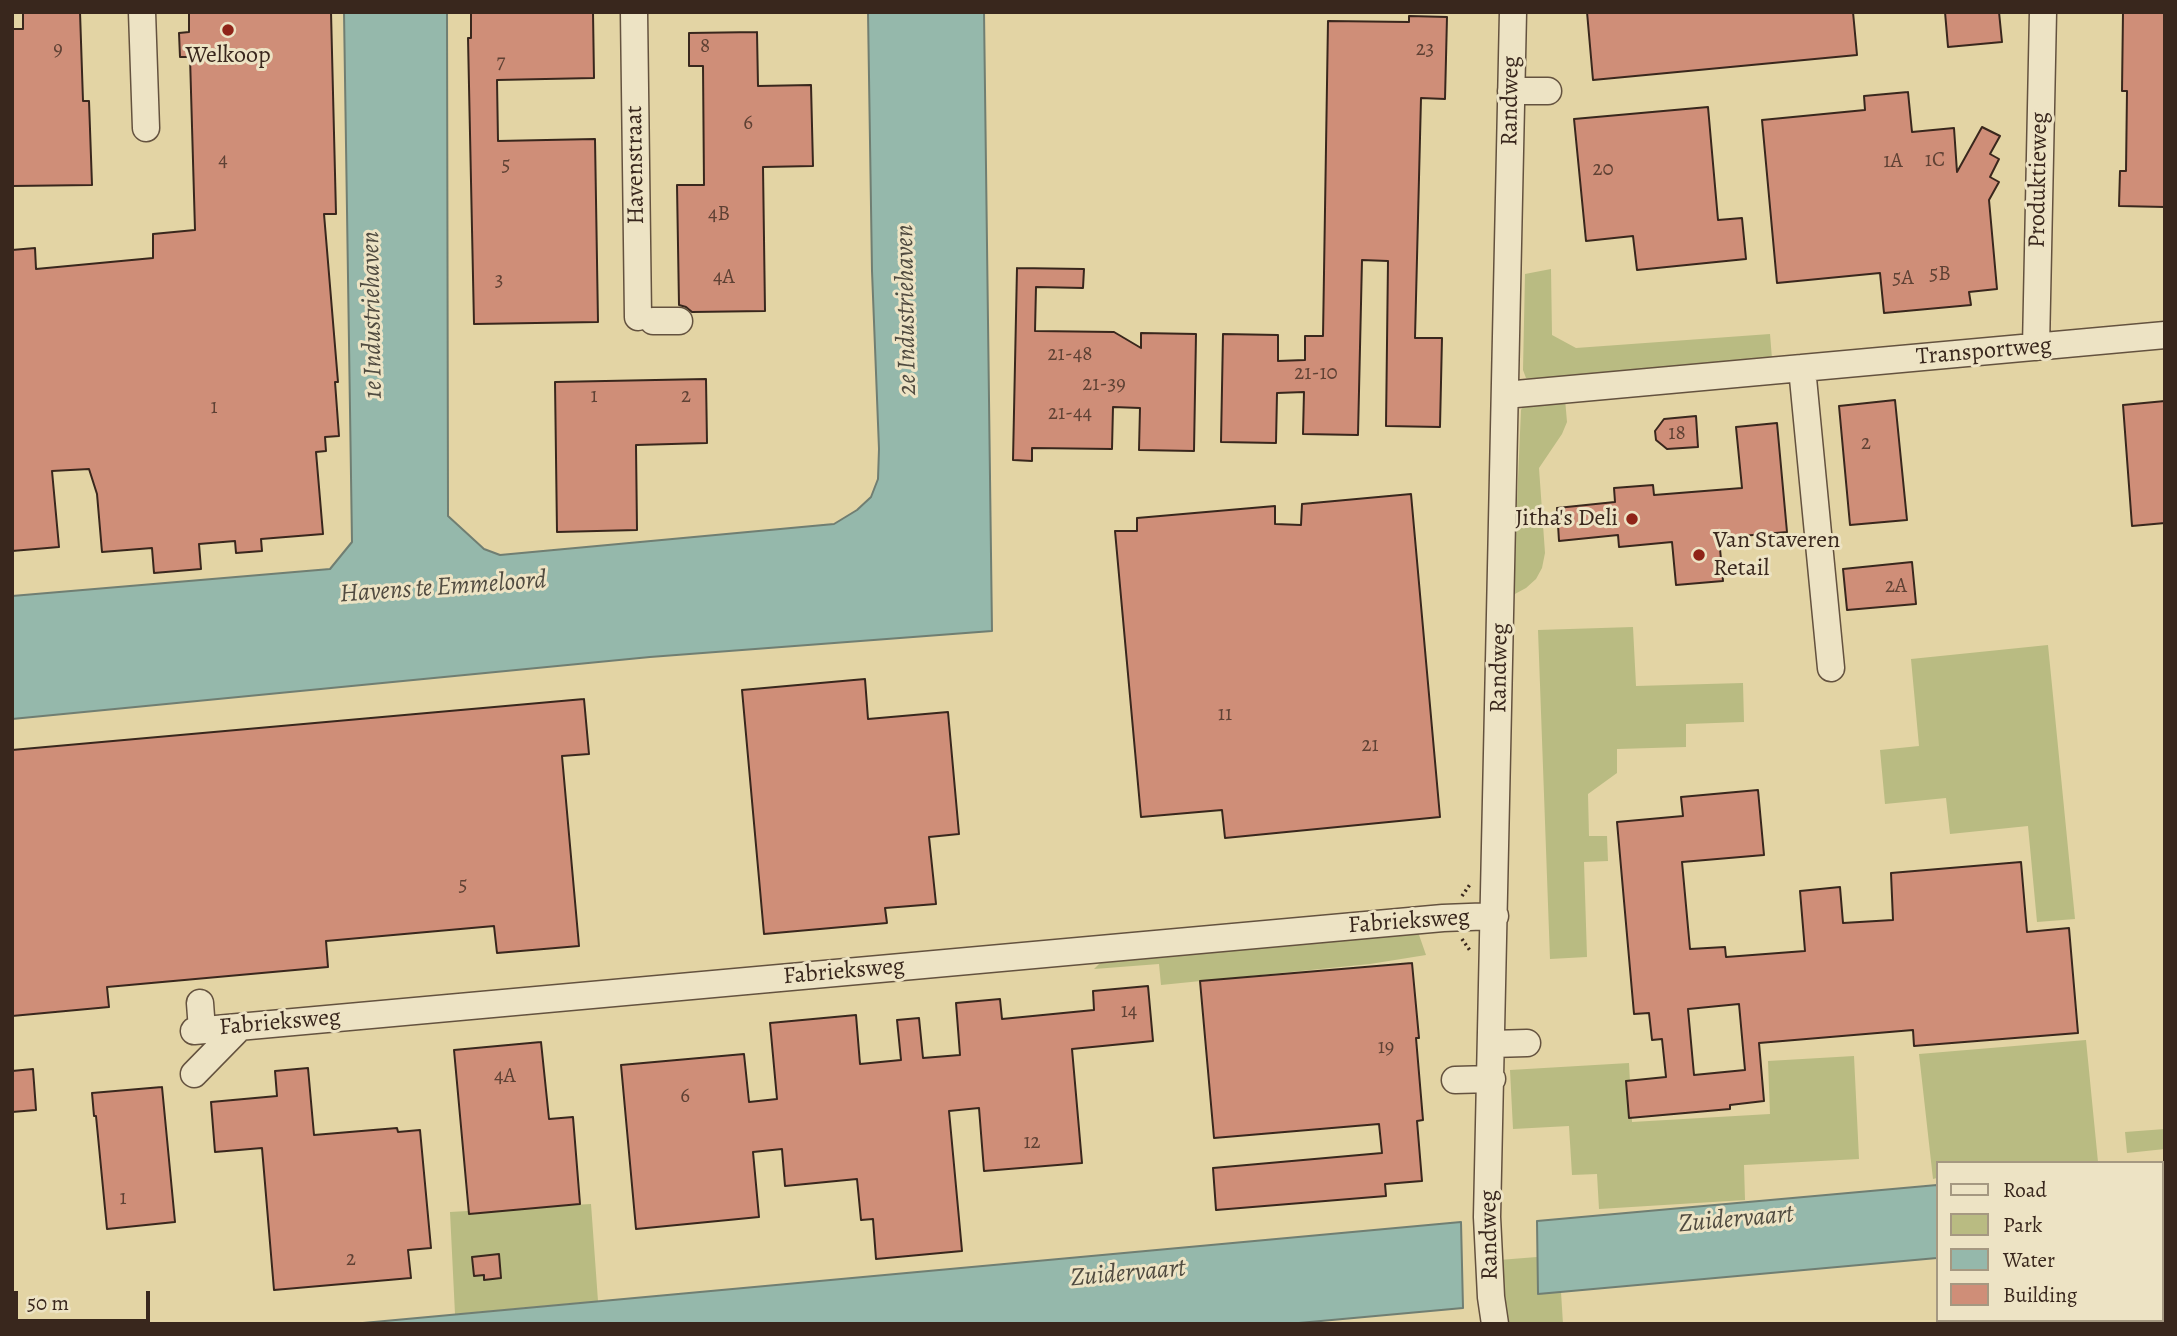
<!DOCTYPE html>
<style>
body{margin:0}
#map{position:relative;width:2177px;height:1336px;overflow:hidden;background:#e3d4a4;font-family:Alegreya,serif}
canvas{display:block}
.frame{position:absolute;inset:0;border:14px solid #39271d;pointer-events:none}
.legend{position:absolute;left:1936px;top:1161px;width:228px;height:161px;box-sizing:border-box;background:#ede3c4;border:2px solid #a59881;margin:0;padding:9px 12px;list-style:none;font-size:21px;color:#39271d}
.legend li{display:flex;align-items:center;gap:14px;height:35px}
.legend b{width:35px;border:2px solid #a59881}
.scale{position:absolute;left:14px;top:1291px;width:136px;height:32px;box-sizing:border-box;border:4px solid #39271d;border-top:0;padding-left:9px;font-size:21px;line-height:24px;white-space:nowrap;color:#39271d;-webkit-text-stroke:5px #ede3c4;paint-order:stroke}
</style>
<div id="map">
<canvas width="2177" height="1336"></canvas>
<div class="frame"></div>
<ul class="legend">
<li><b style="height:9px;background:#ede3c4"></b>Road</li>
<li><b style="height:19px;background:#b9bb82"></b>Park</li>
<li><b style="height:19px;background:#95b8ab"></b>Water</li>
<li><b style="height:19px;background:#cf8e78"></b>Building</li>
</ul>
<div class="scale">50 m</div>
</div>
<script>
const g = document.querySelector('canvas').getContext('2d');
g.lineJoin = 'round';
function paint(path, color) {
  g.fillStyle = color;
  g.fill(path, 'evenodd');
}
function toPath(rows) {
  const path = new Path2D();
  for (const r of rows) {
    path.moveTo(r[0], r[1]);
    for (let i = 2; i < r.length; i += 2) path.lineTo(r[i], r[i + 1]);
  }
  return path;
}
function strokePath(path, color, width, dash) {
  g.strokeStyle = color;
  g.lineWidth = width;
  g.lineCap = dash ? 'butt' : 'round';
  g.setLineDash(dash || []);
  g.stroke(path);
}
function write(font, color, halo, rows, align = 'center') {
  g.font = font + ' Alegreya,serif';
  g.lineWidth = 6;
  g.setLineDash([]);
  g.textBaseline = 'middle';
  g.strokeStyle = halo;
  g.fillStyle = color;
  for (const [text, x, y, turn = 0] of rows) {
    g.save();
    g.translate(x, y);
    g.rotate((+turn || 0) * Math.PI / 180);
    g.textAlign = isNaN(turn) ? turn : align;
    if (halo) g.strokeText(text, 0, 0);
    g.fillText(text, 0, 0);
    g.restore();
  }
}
const green = toPath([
 [1551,269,1552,335,1576,348,1770,334,1772,359,1540,383,1526,378,1523,370,1525,274],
 [1565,399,1567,422,1562,434,1539,468,1545,553,1542,568,1536,579,1526,588,1513,595,1521,410,1523,406],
 [1633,627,1636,686,1743,683,1744,722,1686,724,1686,747,1617,749,1617,773,1588,794,1589,836,1607,836,1608,861,1584,862,1587,957,1550,959,1538,630],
 [2048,645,2075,919,2037,922,2028,826,1950,834,1946,798,1885,804,1880,750,1919,746,1911,659],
 [1418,932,1426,955,1370,964,1161,985,1159,964,1094,969,1105,958],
 [2086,1040,2098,1162,1937,1163,1937,1178,1933,1179,1919,1054],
 [1854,1056,1859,1159,1744,1165,1745,1200,1599,1209,1597,1174,1572,1175,1569,1126,1513,1129,1510,1070,1629,1063,1632,1122,1770,1114,1768,1061],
 [2165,1129,2165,1149,2127,1153,2125,1132],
 [591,1204,598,1301,455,1314,450,1212],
 [1537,1257,1538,1294,1561,1292,1563,1324,1503,1324,1499,1260]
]);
const water = toPath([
 [344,12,447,12,448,516,484,549,500,555,834,524,857,510,871,497,878,479,879,449,872,271,868,12,984,12,992,631,650,657,12,719,12,596,330,569,352,542,344,12],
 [2161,1164,2165,1164,2165,1238,2161,1238,2161,1164],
 [1937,1185,1937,1258,1538,1294,1537,1221,1937,1185],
 [1461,1222,1463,1308,1288,1324,352,1324,1461,1222]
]);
const building = toPath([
 [23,12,80,12,83,101,89,101,92,185,12,186,12,29,23,29,23,12],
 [189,12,331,12,336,214,324,214,338,382,335,382,339,436,325,437,326,451,316,452,323,534,261,539,262,551,236,553,235,541,199,544,201,569,154,573,152,548,102,552,97,494,89,469,52,471,59,547,12,551,12,250,35,248,36,269,153,258,153,234,195,230,190,57,180,57,179,33,189,32,189,12],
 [471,12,593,12,594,78,497,80,498,141,595,139,598,322,474,324,468,38,471,38,471,12],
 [1587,12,1853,12,1857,55,1593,80,1587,12],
 [1945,12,1999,12,2002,42,1948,47,1945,12],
 [2123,12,2165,12,2165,207,2119,206,2120,171,2126,171,2127,91,2122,91,2123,12],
 [1409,16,1447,17,1445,99,1421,98,1415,338,1442,338,1440,427,1386,426,1388,261,1362,260,1358,435,1303,434,1304,392,1277,393,1276,443,1221,442,1223,334,1278,335,1278,361,1305,360,1305,336,1323,336,1328,21,1409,22,1409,16],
 [757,32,758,86,811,85,813,166,763,167,765,311,692,312,686,307,679,305,677,185,704,185,703,66,689,66,689,33,757,32],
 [1908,92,1912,132,1954,128,1957,172,1982,127,2000,136,1990,154,1999,159,1990,177,1999,182,1989,200,1997,289,1969,292,1971,305,1884,313,1880,273,1777,283,1762,120,1865,110,1864,96,1908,92],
 [1708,107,1718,220,1742,218,1746,259,1637,270,1633,236,1586,241,1574,119,1708,107],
 [1017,268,1084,269,1083,288,1036,287,1035,331,1114,332,1141,348,1141,333,1196,334,1194,451,1139,450,1140,408,1113,407,1112,449,1032,448,1032,461,1013,460,1017,268],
 [706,379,707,443,636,445,637,530,557,532,555,382,706,379],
 [1895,400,1907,520,1850,525,1839,406,1895,400],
 [2165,401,2165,523,2132,526,2123,405,2165,401],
 [1696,416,1698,447,1667,449,1656,440,1655,431,1664,419,1696,416],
 [1777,423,1787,532,1719,538,1723,581,1676,585,1672,542,1619,547,1618,535,1559,541,1557,508,1615,502,1614,488,1653,485,1654,495,1742,488,1736,427,1777,423],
 [1411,494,1440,817,1225,838,1222,810,1141,817,1115,531,1137,531,1137,518,1275,506,1275,524,1301,525,1302,504,1411,494],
 [1912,562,1916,604,1847,610,1843,569,1912,562],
 [865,679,868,719,948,712,959,834,929,837,936,904,885,908,887,923,764,934,742,690,865,679],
 [584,699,589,754,562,756,579,946,497,953,494,926,326,941,328,967,107,987,109,1007,12,1016,12,750,584,699],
 [1758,790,1764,855,1682,862,1690,949,1725,947,1726,957,1805,951,1800,891,1840,887,1843,923,1893,920,1891,873,2021,862,2027,932,2069,928,2078,1033,1914,1046,1913,1030,1759,1043,1764,1101,1730,1105,1730,1109,1629,1118,1626,1081,1666,1077,1662,1039,1652,1040,1649,1013,1634,1014,1617,822,1683,816,1681,797,1758,790],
 [1739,1004,1745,1070,1694,1075,1688,1009,1739,1004],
 [1412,963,1419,1038,1416,1038,1423,1120,1417,1121,1422,1181,1385,1184,1386,1196,1216,1210,1213,1168,1382,1153,1379,1124,1214,1138,1200,981,1412,963],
 [1148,986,1153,1041,1072,1049,1082,1163,984,1171,979,1108,949,1111,962,1251,876,1259,873,1219,861,1220,857,1179,785,1186,782,1149,753,1152,759,1217,636,1229,621,1065,744,1054,749,1102,777,1099,770,1023,856,1015,860,1064,901,1060,897,1020,919,1018,923,1058,960,1055,956,1003,1000,999,1002,1019,1094,1010,1093,991,1148,986],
 [541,1042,549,1119,573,1117,580,1204,469,1214,454,1050,541,1042],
 [308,1068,314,1135,397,1128,398,1132,420,1130,431,1248,408,1250,411,1278,274,1290,262,1148,215,1152,211,1102,277,1096,275,1071,308,1068],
 [33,1069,36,1110,12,1112,12,1071,33,1069],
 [162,1087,175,1222,107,1229,96,1116,94,1116,92,1093,162,1087],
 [499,1254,501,1278,484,1280,484,1275,474,1276,472,1257,499,1254]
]);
const path = toPath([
 [1462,896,1471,883],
 [1462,939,1471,952]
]);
const minor = toPath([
 [142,12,146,128],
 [634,12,638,317],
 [1511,91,1548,91],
 [653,321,679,321],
 [2036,347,2043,12],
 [1802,368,1831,668],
 [1505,395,2165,335],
 [200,1003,202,1030],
 [194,1031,1443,918,1495,916],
 [1492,1044,1527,1043],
 [194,1074,240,1027],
 [1455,1080,1492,1079],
 [1495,1324,1491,1297,1487,1217,1513,12]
]);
const markers = [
 [228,30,7,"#8f2418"],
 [1632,519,7,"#8f2418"],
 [1699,555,7,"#8f2418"]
];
const numberNames = [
 ["8",705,47],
 ["9",58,50],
 ["23",1425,50],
 ["7",501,63],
 ["6",748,124],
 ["4",223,161],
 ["1C",1935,161],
 ["1A",1893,162],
 ["5",506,166],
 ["20",1603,170],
 ["4B",719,215],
 ["5B",1940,275],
 ["4A",724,278],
 ["5A",1903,279],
 ["3",499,281],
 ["21-48",1070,355],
 ["21-10",1316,374],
 ["21-39",1104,385],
 ["1",594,397],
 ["2",686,397],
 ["1",214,408],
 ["21-44",1070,414],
 ["18",1677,434],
 ["2",1866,444],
 ["2A",1896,587],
 ["11",1225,715],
 ["21",1370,746],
 ["5",463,886],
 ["14",1129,1012],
 ["19",1386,1048],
 ["4A",505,1077],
 ["6",685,1097],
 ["12",1032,1143],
 ["1",123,1199],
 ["2",351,1260]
];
const poiNames = [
 ["Welkoop",228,56],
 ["Jitha's Deli",1618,519,"right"],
 ["Van Staveren",1713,541,"left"],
 ["Retail",1713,569,"left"]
];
const streetNames = [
 ["Randweg",1511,101,-89],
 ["Havenstraat",636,165,-91],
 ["Produktieweg",2039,180,-89],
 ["Transportweg",1984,352,-5],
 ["Randweg",1500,668,-89],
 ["Fabrieksweg",1409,922,-4],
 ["Fabrieksweg",844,972,-5],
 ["Fabrieksweg",280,1023,-5],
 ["Randweg",1490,1235,-91]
];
const waterNames = [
 ["2e Industriehaven",907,310,-91],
 ["1e Industriehaven",373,315,-91],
 ["Havens te Emmeloord",443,588,-4],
 ["Zuidervaart",1736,1220,-5],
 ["Zuidervaart",1128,1274,-5]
];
paint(green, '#b9bb82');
paint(water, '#95b8ab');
strokePath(water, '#707e72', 2);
paint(building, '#cf8e78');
strokePath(building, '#39271d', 2);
strokePath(minor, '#64523f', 29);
strokePath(path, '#39271d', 3.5, [2, 3.5]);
strokePath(minor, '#ede3c4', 26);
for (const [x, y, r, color] of markers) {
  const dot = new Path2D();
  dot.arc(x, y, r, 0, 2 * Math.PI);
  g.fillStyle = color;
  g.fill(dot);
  strokePath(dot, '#ede3c4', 2.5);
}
write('21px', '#5e4134', null, numberNames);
write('24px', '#39271d', '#ede3c4', poiNames);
write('24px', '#39271d', '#ede3c4', streetNames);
write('italic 26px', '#504b40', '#ede3c4', waterNames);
</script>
